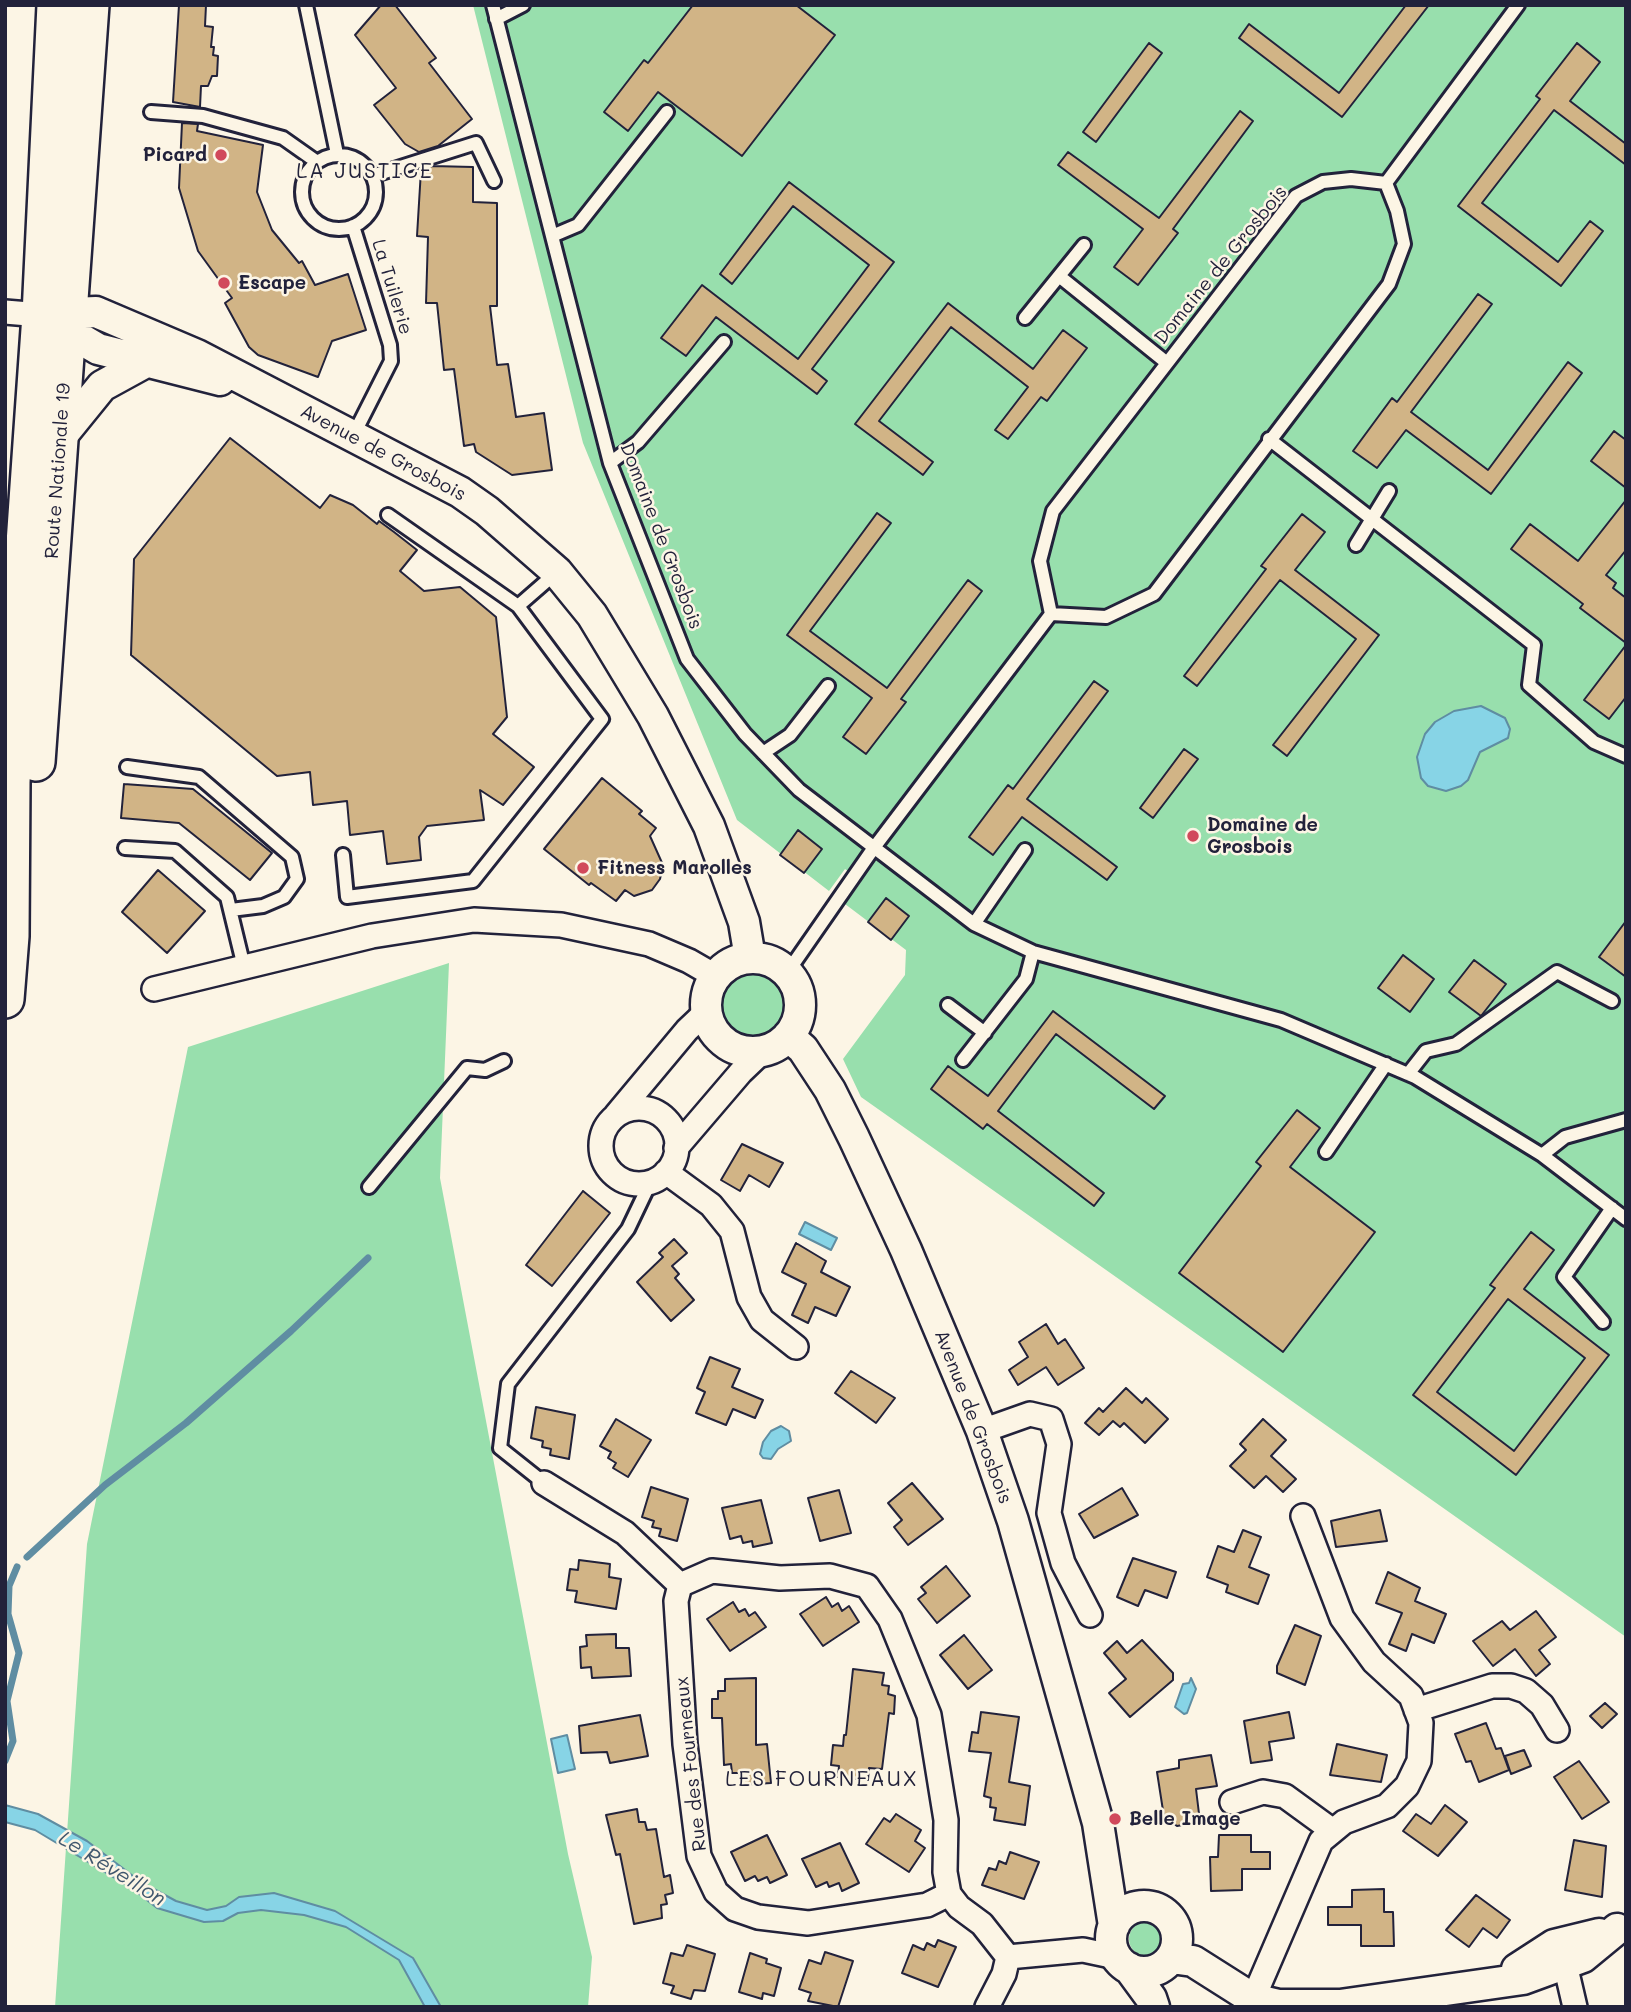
<!DOCTYPE html>
<meta charset="utf-8">
<style>
body{margin:0}
#map{position:relative;width:1631px;height:2012px;overflow:hidden;background:#fcf5e5;font-family:Mali,sans-serif}
canvas{display:block}
.frame{position:absolute;inset:0;border:7px solid #22223b;pointer-events:none}
</style>
<div id="map">
<canvas width="1631" height="2012"></canvas>
<div class="frame"></div>
</div>
<script>
const g = document.querySelector('canvas').getContext('2d');
g.lineJoin = 'round';
function paint(path, color) {
  g.fillStyle = color;
  g.fill(path, 'evenodd');
}
function toPath(rows) {
  const path = new Path2D();
  for (const r of rows) {
    if (r.length === 3) {
      path.moveTo(r[0] + r[2], r[1]);
      path.arc(r[0], r[1], r[2], 0, 2 * Math.PI);
      continue;
    }
    path.moveTo(r[0], r[1]);
    for (let i = 2; i < r.length; i += 2) path.lineTo(r[i], r[i + 1]);
  }
  return path;
}
function strokePath(path, color, width, dash) {
  g.strokeStyle = color;
  g.lineWidth = width;
  g.lineCap = dash ? 'butt' : 'round';
  g.setLineDash(dash || []);
  g.stroke(path);
}
function write(font, color, halo, rows, align = 'center') {
  g.font = font + ' Mali,sans-serif';
  g.lineWidth = 5;
  g.setLineDash([]);
  g.textBaseline = 'middle';
  g.strokeStyle = halo;
  g.fillStyle = color;
  for (const [text, x, y, turn = 0] of rows) {
    g.save();
    g.translate(x, y);
    g.rotate((+turn || 0) * Math.PI / 180);
    g.textAlign = isNaN(turn) ? turn : align;
    if (halo) g.strokeText(text, 0, 0);
    g.fillText(text, 0, 0);
    g.restore();
  }
}
const green = toPath([
 [473,5,1626,5,1626,1637,861,1097,843,1059,905,975,906,950,845,904,861,882,854,876,845,869,829,891,737,820,583,443],
 [449,963,440,1178,568,1854,592,1957,588,2007,55,2007,87,1544,188,1047],
 [753,1005,32],
 [1146,1939,17]
]);
const water = toPath([
 [1481,706,1505,718,1510,729,1508,738,1480,752,1468,780,1461,786,1446,791,1428,786,1421,778,1417,757,1425,734,1435,722,1454,711,1481,706],
 [805,1222,837,1238,831,1250,799,1234,805,1222],
 [781,1426,789,1431,791,1441,778,1449,771,1459,763,1458,760,1454,763,1442,771,1431,781,1426],
 [1191,1678,1196,1689,1187,1713,1184,1714,1175,1707,1183,1684,1189,1683,1191,1678],
 [567,1735,575,1769,558,1773,551,1739,567,1735],
 [5,1805,38,1814,87,1841,141,1882,176,1901,207,1910,226,1906,239,1897,274,1893,335,1911,413,1958,441,2007,425,2007,399,1960,346,1927,304,1915,261,1910,238,1913,223,1921,204,1922,157,1908,133,1889,35,1830,5,1822,5,1805]
]);
const stream = toPath([
 [27,1557,105,1485,186,1423,291,1331,368,1258],
 [5,1761,13,1741,7,1701,19,1653,8,1614,9,1586,17,1567]
]);
const building = toPath([
 [179,5,206,5,205,26,213,27,211,47,214,47,213,55,218,56,217,76,212,76,208,86,201,86,200,107,173,102,179,5],
 [381,5,395,5,436,58,429,63,472,119,438,146,419,152,405,144,374,105,396,88,355,35,381,5],
 [693,5,796,5,835,35,742,156,658,92,628,131,604,112,644,60,648,63,693,5],
 [1406,5,1429,5,1342,117,1239,38,1249,24,1339,93,1406,5],
 [1149,43,1162,53,1096,142,1083,132,1149,43],
 [1577,43,1600,62,1570,101,1626,144,1626,165,1554,110,1482,203,1558,262,1590,221,1603,231,1561,286,1458,206,1540,99,1536,96,1577,43],
 [1240,111,1253,121,1173,229,1178,233,1138,285,1114,267,1143,229,1058,165,1068,152,1159,218,1240,111],
 [182,123,198,124,197,131,263,145,257,192,272,230,299,263,302,261,315,285,348,274,366,330,332,341,318,377,258,355,249,347,225,303,232,298,198,251,179,188,182,123],
 [432,166,473,167,473,202,497,203,497,306,490,306,497,365,508,364,516,417,544,413,552,470,512,475,476,452,474,444,464,446,454,369,444,370,437,303,426,303,428,237,417,236,421,170,432,166],
 [789,182,894,262,812,369,827,381,817,394,716,317,686,356,661,338,702,285,798,359,869,265,793,206,732,284,720,274,789,182],
 [1478,294,1492,304,1411,412,1488,470,1568,362,1582,373,1491,494,1406,430,1377,468,1353,451,1392,398,1397,402,1478,294],
 [948,303,1033,369,1063,330,1087,348,1047,401,1041,397,1008,439,995,430,1028,387,951,327,879,421,933,462,923,475,855,424,948,303],
 [1614,431,1626,440,1626,488,1591,461,1614,431],
 [230,438,320,508,330,495,353,505,377,524,379,521,394,532,417,550,400,571,424,591,460,587,496,617,507,717,493,734,534,767,503,805,480,790,484,820,427,826,419,837,421,860,387,864,383,831,350,835,347,801,313,805,310,772,277,776,131,655,134,559,230,438],
 [1626,500,1626,550,1606,575,1616,583,1613,588,1626,598,1626,643,1580,608,1583,604,1511,549,1530,524,1578,561,1626,500],
 [877,513,891,523,810,631,887,688,968,580,982,591,901,699,906,702,866,754,843,737,872,698,787,635,877,513],
 [1302,514,1325,532,1295,570,1379,635,1287,756,1273,745,1356,639,1280,580,1197,686,1184,676,1266,569,1261,566,1302,514],
 [1626,645,1626,697,1609,719,1584,700,1626,645],
 [1094,681,1108,691,1027,799,1117,867,1107,880,1022,817,993,855,969,837,1008,785,1013,789,1094,681],
 [1184,749,1198,759,1153,818,1140,808,1184,749],
 [602,778,642,811,639,814,656,828,650,836,663,865,660,879,652,890,634,896,625,890,616,901,591,883,589,885,544,849,602,778],
 [124,784,193,789,272,853,250,880,179,823,121,818,124,784],
 [798,830,822,849,804,873,780,855,798,830],
 [158,870,205,911,167,953,122,912,158,870],
 [886,898,909,916,891,940,868,922,886,898],
 [1626,921,1626,977,1599,957,1626,921],
 [1403,955,1434,979,1410,1012,1378,988,1403,955],
 [1474,960,1506,984,1481,1016,1449,992,1474,960],
 [1053,1011,1165,1096,1154,1109,1056,1034,998,1111,1104,1193,1094,1206,987,1124,983,1129,931,1089,948,1066,988,1096,1053,1011],
 [1297,1110,1320,1128,1290,1167,1375,1232,1283,1352,1179,1273,1261,1166,1256,1162,1297,1110],
 [742,1144,783,1163,769,1187,749,1175,740,1191,721,1180,742,1144],
 [583,1191,610,1213,552,1286,526,1265,583,1191],
 [1531,1232,1554,1250,1524,1289,1609,1355,1516,1475,1413,1395,1495,1288,1490,1285,1531,1232],
 [1508,1299,1585,1358,1514,1451,1437,1392,1508,1299],
 [674,1239,687,1253,672,1266,679,1274,675,1278,694,1300,671,1321,637,1282,663,1257,659,1253,674,1239],
 [796,1243,826,1261,821,1272,850,1287,836,1316,815,1307,808,1323,792,1315,806,1284,782,1272,796,1243],
 [1046,1324,1058,1344,1065,1339,1084,1368,1058,1385,1046,1367,1018,1385,1009,1370,1028,1357,1019,1342,1046,1324],
 [710,1357,740,1369,732,1387,763,1400,755,1418,733,1409,726,1425,696,1413,705,1392,697,1388,710,1357],
 [851,1371,895,1398,876,1423,835,1393,851,1371],
 [1126,1388,1142,1403,1146,1398,1168,1419,1145,1443,1124,1423,1120,1427,1113,1421,1099,1435,1085,1423,1099,1408,1103,1412,1126,1388],
 [536,1407,575,1415,569,1459,550,1455,551,1449,542,1447,543,1441,531,1438,536,1407],
 [616,1419,651,1440,628,1477,613,1468,616,1463,608,1458,611,1452,600,1446,616,1419],
 [1263,1419,1286,1440,1271,1456,1296,1479,1283,1492,1266,1476,1254,1488,1230,1466,1246,1450,1240,1444,1263,1419],
 [912,1483,943,1519,908,1545,894,1527,902,1520,888,1503,912,1483],
 [651,1487,688,1499,677,1541,659,1536,661,1529,652,1527,654,1521,642,1517,651,1487],
 [1122,1488,1138,1515,1094,1538,1079,1514,1122,1488],
 [839,1490,851,1533,820,1541,808,1498,839,1490],
 [761,1500,772,1543,753,1547,752,1541,743,1543,741,1536,730,1539,722,1508,761,1500],
 [1380,1510,1387,1541,1336,1547,1331,1521,1380,1510],
 [1243,1530,1261,1537,1249,1567,1269,1575,1258,1604,1226,1592,1228,1585,1207,1577,1218,1546,1234,1552,1243,1530],
 [1133,1558,1176,1572,1167,1598,1145,1590,1138,1606,1117,1597,1133,1558],
 [579,1560,610,1564,609,1577,621,1579,616,1609,575,1602,577,1591,567,1590,570,1569,578,1570,579,1560],
 [946,1566,970,1596,937,1623,918,1599,926,1593,921,1587,946,1566],
 [1388,1572,1420,1588,1415,1601,1446,1614,1434,1643,1412,1634,1406,1651,1389,1644,1402,1613,1376,1603,1388,1572],
 [826,1597,832,1607,838,1603,842,1611,849,1606,859,1622,823,1646,800,1614,826,1597],
 [733,1602,739,1612,745,1609,749,1616,755,1612,766,1627,730,1651,707,1619,733,1602],
 [1536,1611,1556,1637,1539,1650,1550,1664,1536,1676,1515,1649,1493,1666,1473,1641,1502,1621,1510,1630,1536,1611],
 [1295,1625,1321,1636,1305,1685,1277,1673,1277,1666,1295,1625],
 [616,1634,616,1648,629,1648,631,1676,592,1678,591,1667,581,1668,580,1647,587,1646,586,1635,616,1634],
 [964,1635,992,1670,968,1689,940,1655,964,1635],
 [1142,1640,1173,1673,1173,1680,1130,1717,1109,1693,1126,1679,1104,1653,1117,1641,1127,1653,1142,1640],
 [853,1669,884,1673,882,1685,889,1686,888,1694,895,1696,894,1714,889,1713,882,1769,869,1768,868,1780,838,1777,839,1766,831,1765,833,1745,843,1746,844,1735,846,1735,853,1669],
 [756,1678,756,1745,767,1744,771,1783,740,1785,739,1773,732,1773,731,1764,724,1765,722,1718,712,1718,712,1699,718,1699,718,1691,725,1691,725,1679,756,1678],
 [1605,1703,1617,1714,1602,1728,1590,1716,1605,1703],
 [981,1712,1019,1717,1009,1782,1030,1786,1025,1825,994,1820,996,1808,990,1807,991,1798,984,1796,991,1753,969,1751,972,1732,978,1733,981,1712],
 [1289,1712,1294,1738,1269,1742,1272,1760,1251,1763,1244,1721,1289,1712],
 [640,1715,648,1756,610,1763,607,1752,581,1753,579,1726,640,1715],
 [1486,1723,1496,1749,1501,1748,1509,1770,1479,1782,1471,1761,1466,1762,1455,1734,1486,1723],
 [1337,1744,1387,1755,1381,1782,1330,1775,1337,1744],
 [1524,1750,1531,1766,1511,1774,1505,1756,1524,1750],
 [1211,1755,1217,1786,1196,1789,1200,1822,1177,1826,1164,1817,1157,1772,1179,1768,1179,1760,1211,1755],
 [1579,1761,1609,1802,1582,1819,1554,1777,1579,1761],
 [1445,1805,1467,1822,1438,1856,1403,1831,1416,1814,1431,1824,1445,1805],
 [637,1809,639,1822,645,1822,647,1830,656,1829,664,1877,670,1875,673,1893,665,1895,667,1904,661,1905,662,1918,634,1924,620,1854,616,1855,606,1815,637,1809],
 [896,1814,921,1830,915,1841,925,1848,909,1872,866,1844,884,1818,890,1822,896,1814],
 [767,1835,787,1875,770,1883,767,1877,758,1881,755,1876,745,1881,731,1852,767,1835],
 [1219,1835,1251,1835,1251,1852,1270,1852,1270,1869,1242,1869,1242,1890,1211,1891,1210,1857,1218,1857,1219,1835],
 [1574,1840,1606,1846,1602,1897,1565,1890,1574,1840],
 [840,1843,859,1883,842,1891,839,1883,829,1887,827,1882,816,1887,802,1859,840,1843],
 [1010,1852,1039,1862,1024,1899,982,1885,989,1868,996,1870,999,1861,1006,1864,1010,1852],
 [1384,1889,1384,1912,1393,1912,1394,1946,1361,1946,1361,1925,1328,1925,1328,1907,1352,1907,1352,1890,1384,1889],
 [1476,1895,1510,1920,1497,1938,1483,1928,1469,1947,1446,1930,1476,1895],
 [938,1940,956,1947,938,1987,902,1973,913,1945,924,1950,927,1943,935,1947,938,1940],
 [687,1945,715,1954,705,1991,694,1990,691,1999,671,1993,674,1986,663,1983,671,1953,683,1956,687,1945],
 [825,1952,853,1961,838,2007,808,2001,811,1993,799,1989,809,1960,821,1964,825,1952],
 [750,1953,767,1959,766,1963,781,1968,774,1996,763,1993,762,1999,739,1992,750,1953]
]);
const service = toPath([
 [306,5,337,154],
 [493,5,610,463,687,659,745,734,799,790,974,924,1033,952,1281,1020,1415,1077,1542,1155,1626,1219],
 [496,19,523,5],
 [151,112,203,116,283,138,317,162],
 [339,192,37],
 [372,176,476,143,494,181],
 [1351,179,1386,183,1397,211,1404,244,1389,284,1154,594,1106,617,1051,614,1040,561,1053,511,1296,196,1323,182,1351,179],
 [1386,183,1518,5],
 [353,226,390,345,391,361,353,436],
 [552,236,578,225,667,112],
 [1059,276,1167,363],
 [1025,318,1084,245],
 [1269,439,1534,645,1529,685,1594,742,1626,756],
 [610,463,638,442,724,342],
 [1356,545,1389,491],
 [518,606,557,572],
 [763,753,790,735,828,686],
 [127,767,199,777,292,857,297,879,284,897,263,906,231,910],
 [125,848,175,851,227,897,244,967],
 [343,855,347,897,473,881,602,719,518,606,388,515],
 [974,924,1025,850],
 [787,973,873,849,1051,614],
 [948,1005,985,1033],
 [963,1060,1026,979,1033,952],
 [1408,1074,1426,1051,1456,1044,1557,972,1612,1001],
 [1326,1152,1386,1064],
 [1542,1155,1565,1137,1626,1120],
 [369,1187,467,1068,485,1070,504,1061],
 [1603,1322,1564,1277,1612,1208],
 [544,1483,500,1448,508,1384,628,1229,650,1183]
]);
const minor = toPath([
 [5,312,41,315],
 [154,989,372,936,474,920,561,925,649,944,689,961,715,976],
 [639,1146,38],
 [616,1115,687,1030,706,1012],
 [676,1148,741,1072,763,1051],
 [666,1172,711,1205,732,1231,749,1297,762,1320,796,1347],
 [982,1431,1030,1414,1051,1419,1059,1444,1049,1513,1063,1563,1090,1615],
 [544,1483,625,1533,680,1585],
 [1416,1710,1492,1686,1511,1686,1526,1691,1542,1705,1557,1730],
 [1232,1802,1263,1792,1285,1796,1333,1831],
 [949,1894,927,1905,808,1923,758,1917,735,1909,716,1892,699,1856,685,1744,676,1601,680,1585,712,1571,780,1578,830,1576,867,1586,890,1619,929,1715,946,1820,945,1872,949,1894,959,1907,982,1924,1008,1957,1083,1950,1116,1957],
 [1556,1950,1568,1977,1575,2007],
 [1253,1999,1321,1841,1344,1822,1387,1806,1407,1786,1419,1761,1421,1723,1411,1696,1374,1662,1342,1618,1303,1516],
 [987,2007,1004,1974,1008,1957]
]);
const tertiary = toPath([
 [48,314,96,312,197,355,460,492,487,511,557,572,592,615,653,716,709,826,744,922,750,958],
 [50,321,98,349,220,380],
 [59,439,102,386,144,363],
 [753,1005,47],
 [788,1036,803,1049,830,1090,854,1138,906,1250,982,1431,1013,1521,1098,1823,1114,1926],
 [1144,1939,33],
 [1171,1958,1193,1961,1253,1999,1279,2005,1340,2005,1523,1979,1583,1957,1617,1929],
 [1129,1968,1151,1998,1154,2007],
 [1517,1969,1554,1945,1599,1934]
]);
const primary = toPath([
 [36,762,90,5],
 [5,999,10,936,11,782,16,672,41,315,56,5]
]);
const markers = [
 [221,155,7,"#d1495b"],
 [224,283,7,"#d1495b"],
 [1193,836,7,"#d1495b"],
 [583,868,7,"#d1495b"],
 [1115,1819,7,"#d1495b"]
];
const poiNames = [
 ["Picard",207,155,"right"],
 ["Escape",238,283],
 ["Domaine de",1207,825],
 ["Grosbois",1207,847],
 ["Fitness Marolles",597,868],
 ["Belle Image",1129,1819]
];
const streetNames = [
 ["Domaine de Grosbois",1221,265,-51],
 ["La Tuilerie",392,287,73],
 ["Avenue de Grosbois",383,453,28],
 ["Route Nationale 19",58,471,-86],
 ["Domaine de Grosbois",661,536,69],
 ["Avenue de Grosbois",973,1417,69],
 ["Rue des Fourneaux",691,1764,-96]
];
const neighbourhoodNames = [
 ["LA JUSTICE",365,172],
 ["LES FOURNEAUX",822,1780]
];
const waterNames = [
 ["Le Réveillon",112,1869,32]
];
paint(green, '#98dfad');
paint(water, '#87d4e6');
strokePath(water, '#5f8da2', 2);
strokePath(stream, '#5f8da2', 7);
paint(building, '#d1b486');
strokePath(building, '#22223b', 2);
strokePath(service, '#22223b', 18);
strokePath(minor, '#22223b', 28);
strokePath(tertiary, '#22223b', 35);
strokePath(primary, '#22223b', 42);
strokePath(service, '#fcf5e5', 12);
strokePath(minor, '#fcf5e5', 23);
strokePath(tertiary, '#fcf5e5', 30);
strokePath(primary, '#fcf5e5', 37);
for (const [x, y, r, color] of markers) {
  const dot = new Path2D();
  dot.arc(x, y, r, 0, 2 * Math.PI);
  g.fillStyle = color;
  g.fill(dot);
  strokePath(dot, '#fcf5e5', 2.5);
}
write('bold 19px', '#22223b', '#fcf5e5', poiNames, 'left');
write('19px', '#22223b', '#fcf5e5', streetNames);
g.letterSpacing = '2px';
write('21px', '#22223b', '#fcf5e5', neighbourhoodNames);
g.letterSpacing = '0px';
write('italic 21px', '#40576e', '#fcf5e5', waterNames);
</script>
